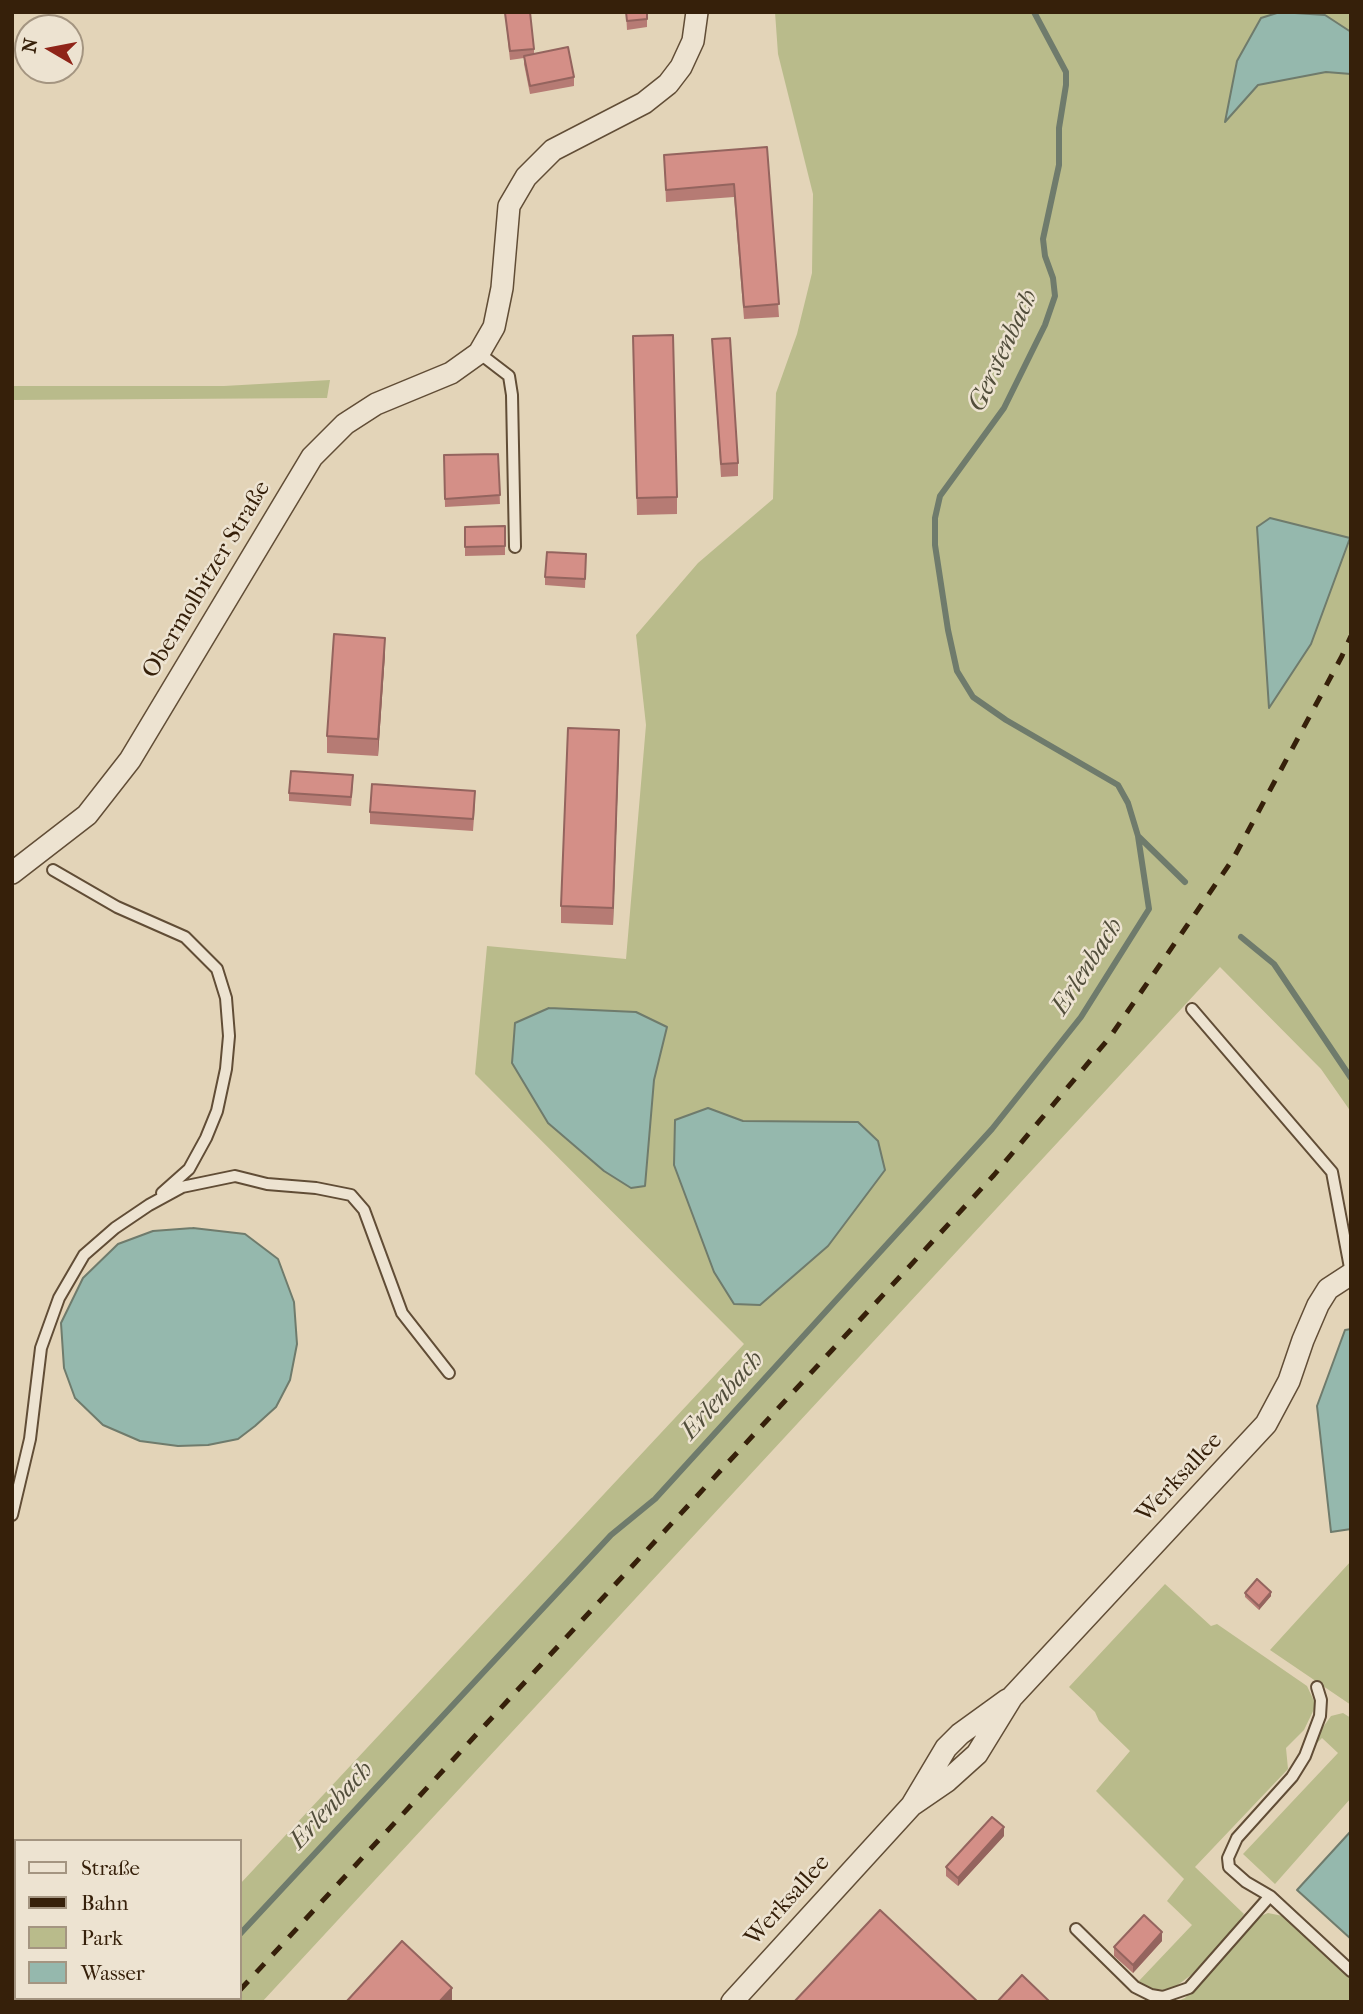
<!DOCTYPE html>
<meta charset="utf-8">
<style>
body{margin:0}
#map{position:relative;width:1363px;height:2014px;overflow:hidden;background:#e3d4b8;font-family:"IM FELL French Canon",serif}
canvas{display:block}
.frame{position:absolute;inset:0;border:14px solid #36200a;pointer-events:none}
.legend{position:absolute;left:14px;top:1839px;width:228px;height:161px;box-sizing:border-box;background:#ede3d1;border:2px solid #a49581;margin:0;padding:9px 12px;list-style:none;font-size:21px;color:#36200a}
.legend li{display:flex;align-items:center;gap:14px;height:35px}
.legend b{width:35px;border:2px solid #a49581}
.north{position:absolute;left:14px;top:14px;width:70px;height:70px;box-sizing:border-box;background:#ede3d1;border:2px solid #a49581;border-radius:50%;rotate:280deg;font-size:19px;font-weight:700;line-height:28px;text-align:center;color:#36200a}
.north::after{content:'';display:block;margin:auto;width:24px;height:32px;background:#8f2418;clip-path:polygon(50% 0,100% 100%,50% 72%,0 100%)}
</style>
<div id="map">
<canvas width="1363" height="2014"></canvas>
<div class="frame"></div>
<ul class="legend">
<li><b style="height:9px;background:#ede3d1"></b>Straße</li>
<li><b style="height:9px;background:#36200a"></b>Bahn</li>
<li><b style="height:19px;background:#b9bb8b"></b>Park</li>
<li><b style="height:19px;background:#95b8ad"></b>Wasser</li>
</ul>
<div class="north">N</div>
</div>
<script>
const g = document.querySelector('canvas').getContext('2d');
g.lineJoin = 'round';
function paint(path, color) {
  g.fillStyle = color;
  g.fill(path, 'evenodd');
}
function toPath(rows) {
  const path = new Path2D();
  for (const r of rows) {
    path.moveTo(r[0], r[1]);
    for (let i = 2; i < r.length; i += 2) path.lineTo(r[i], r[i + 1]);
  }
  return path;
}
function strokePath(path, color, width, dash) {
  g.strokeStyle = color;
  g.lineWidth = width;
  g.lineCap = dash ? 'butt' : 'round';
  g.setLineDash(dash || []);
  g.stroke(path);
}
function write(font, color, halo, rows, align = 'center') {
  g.font = font + ' "IM FELL French Canon",serif';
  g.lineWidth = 5;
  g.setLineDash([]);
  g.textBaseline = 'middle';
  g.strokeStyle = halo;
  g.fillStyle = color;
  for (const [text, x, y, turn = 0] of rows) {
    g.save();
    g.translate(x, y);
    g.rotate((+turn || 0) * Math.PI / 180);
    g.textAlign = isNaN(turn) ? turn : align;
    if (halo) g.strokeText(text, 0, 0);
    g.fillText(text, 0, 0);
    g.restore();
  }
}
const green = toPath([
 [775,12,1351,12,1351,1112,1321,1069,1220,967,262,2002,130,2002,133,1998,240,1998,240,1884,744,1344,475,1074,487,946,626,959,646,725,636,635,698,563,773,499,776,393,797,334,812,273,813,194,778,54],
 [330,380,327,398,12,400,12,386,224,386],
 [1351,1561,1351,1705,1270,1650],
 [1165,1584,1211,1626,1217,1624,1307,1686,1316,1705,1304,1730,1286,1748,1288,1769,1195,1867,1244,1914,1223,1942,1191,1975,1171,1990,1151,1989,1137,1983,1192,1925,1167,1901,1184,1879,1096,1791,1130,1751,1099,1721,1095,1712,1069,1687],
 [1343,1713,1351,1718,1351,1798,1275,1884,1243,1854,1338,1753,1322,1738,1316,1744,1314,1740,1331,1716],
 [1268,1913,1283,1916,1351,1977,1351,2002,1176,2002,1185,1998,1258,1917]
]);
const water = toPath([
 [1280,12,1325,15,1351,32,1351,74,1326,72,1258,85,1225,122,1237,61,1261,18,1280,12],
 [1270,518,1350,538,1311,644,1269,708,1257,527,1270,518],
 [549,1008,636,1012,667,1027,654,1080,645,1186,631,1188,604,1171,548,1123,512,1063,515,1023,549,1008],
 [708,1108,743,1121,858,1122,878,1141,885,1170,828,1246,760,1305,734,1304,714,1272,674,1165,675,1120,708,1108],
 [193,1228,245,1234,278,1259,294,1302,297,1344,290,1380,276,1407,255,1426,238,1439,208,1445,178,1446,140,1441,103,1425,75,1398,64,1368,61,1323,83,1278,118,1244,153,1231,193,1228],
 [1351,1329,1351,1529,1331,1532,1317,1406,1345,1330,1351,1329],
 [1351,1831,1351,1939,1297,1890,1351,1831]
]);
const stream = toPath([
 [1034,12,1066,72,1066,85,1059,128,1059,165,1043,239,1045,256,1053,278,1055,296,1045,325,1004,408,940,496,935,518,935,545,948,630,957,671,973,697,1006,720,1118,785,1128,803,1138,836,1185,882],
 [1241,937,1274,964,1351,1078],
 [240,1934,611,1535,655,1499,992,1129,1081,1017,1149,909,1138,836],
 [176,2002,179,1998]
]);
const lane = toPath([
 [479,353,509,376,512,395,515,547],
 [53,870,117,907,185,937,217,969,226,998,229,1036,226,1069,217,1111,206,1138,189,1169,162,1193],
 [1192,1009,1332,1172,1351,1273],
 [12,1515,30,1439,41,1348,59,1298,84,1255,115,1228,149,1205,182,1187,235,1176,267,1184,316,1188,351,1195,364,1210,402,1313,449,1373],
 [1317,1687,1321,1700,1320,1716,1305,1756,1292,1777,1237,1838,1228,1858,1229,1867,1246,1882,1270,1896,1351,1971],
 [1076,1929,1135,1987,1151,1995,1163,1997,1189,1988,1270,1896]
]);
const street = toPath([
 [12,873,87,815,130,760,312,457,345,424,376,404,451,373,479,353,494,327,502,288,509,206,526,177,553,150,644,103,668,84,681,67,693,41,697,12],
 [912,1805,947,1781,977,1754,1012,1697,1266,1424,1289,1381,1303,1340,1318,1305,1328,1289,1351,1274],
 [732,2002,912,1805,946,1748,960,1734,1007,1700]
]);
const rail = toPath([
 [240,1990,994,1175,1110,1037,1233,859,1342,656,1351,636],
 [229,2002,233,1998]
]);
const wall = toPath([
 [626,12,647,12,647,27,627,30],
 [505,13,534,49,534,54,574,77,574,86,530,94,524,64,524,58,510,60],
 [767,147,779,317,744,319,734,197,666,202,664,155],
 [712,339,738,463,738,476,721,477],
 [633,353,677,497,677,514,637,515],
 [498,454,500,504,445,507,444,455],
 [505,526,505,555,465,556,465,527],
 [586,563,585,588,545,585,545,577],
 [385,654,378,756,327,753,327,736],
 [619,747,613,925,561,923,561,906],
 [353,784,351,806,289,801,289,793],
 [475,804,473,831,370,824,370,812],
 [1245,1593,1271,1596,1259,1610,1245,1597],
 [1004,1836,958,1886,946,1876,946,1867],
 [1162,1941,1133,1973,1114,1956,1114,1947]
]);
const shadedWall = toPath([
 [385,638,385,654,378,756,378,739],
 [619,730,619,747,613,925,613,908],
 [1271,1592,1271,1596,1259,1610,1259,1606],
 [1004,1827,1004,1836,958,1886,958,1878],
 [1162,1932,1162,1941,1133,1973,1133,1965],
 [452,1988,452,2002,439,2002]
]);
const building = toPath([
 [511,12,530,12,534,49,510,51,505,13,511,12],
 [626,12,647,12,647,19,627,21,626,12],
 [568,47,574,77,530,86,524,56,568,47],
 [767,147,779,304,744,307,734,184,666,190,664,155,767,147],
 [673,335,677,497,637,498,633,336,673,335],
 [730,338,738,463,721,464,712,339,730,338],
 [498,454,500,495,445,499,444,455,498,454],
 [505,526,505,546,465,547,465,527,505,526],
 [547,552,586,554,585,579,545,577,547,552],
 [334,634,385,638,378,739,327,736,334,634],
 [568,728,619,730,613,908,561,906,568,728],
 [291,771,353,775,351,797,289,793,291,771],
 [372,784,475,791,473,819,370,812,372,784],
 [1257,1579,1271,1592,1259,1606,1245,1593,1257,1579],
 [992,1817,1004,1827,958,1878,946,1867,992,1817],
 [880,1910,978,2002,794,2002,880,1910],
 [1144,1915,1162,1932,1133,1965,1114,1947,1144,1915],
 [402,1941,452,1988,439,2002,346,2002,402,1941],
 [1022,1975,1050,2002,997,2002,1022,1975]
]);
const streetNames = [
 ["Obermolbitzer Straße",207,580,-59],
 ["Werksallee",1180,1478,-47],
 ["Werksallee",788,1901,-48]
];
const waterNames = [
 ["Gerstenbach",1004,351,-65],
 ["Erlenbach",1088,967,-57],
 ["Erlenbach",723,1396,-48],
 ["Erlenbach",332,1806,-47]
];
paint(green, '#b9bb8b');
paint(water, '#95b8ad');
strokePath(water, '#6f7b6c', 2);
strokePath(stream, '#6f7b6c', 6);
strokePath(lane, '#614d36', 14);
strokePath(street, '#614d36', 24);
strokePath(lane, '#ede3d1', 10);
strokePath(street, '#ede3d1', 21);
strokePath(rail, '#36200a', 5, [12, 12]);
paint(wall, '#b67b74');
paint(shadedWall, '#94645e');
paint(building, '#d48f87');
strokePath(building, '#94645e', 2);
write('24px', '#36200a', '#ede3d1', streetNames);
write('italic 26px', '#524e3b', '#ede3d1', waterNames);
</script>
